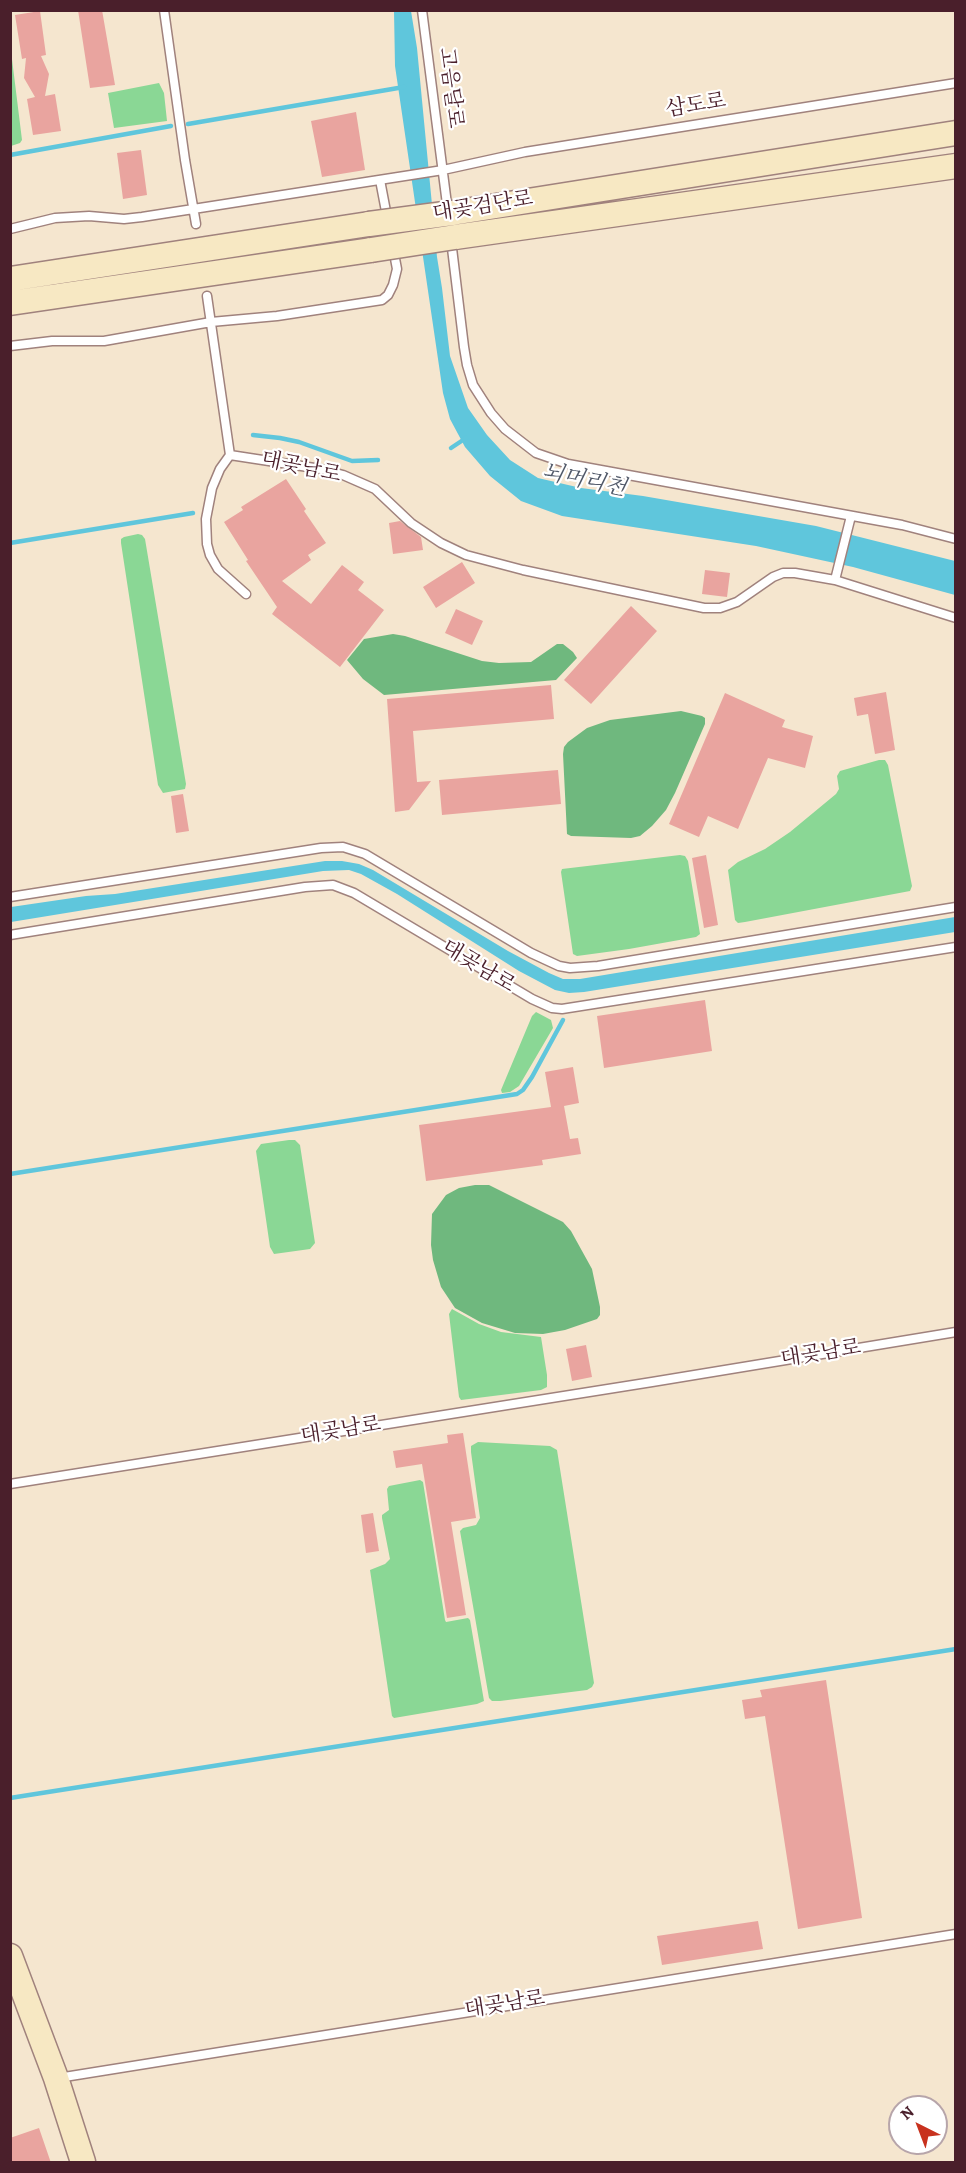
<!DOCTYPE html>
<meta charset="utf-8">
<style>
body{margin:0}
#map{position:relative;width:966px;height:2173px;overflow:hidden;background:#f5e6cf;font-family:Alegreya,serif}
canvas{display:block}
.frame{position:absolute;inset:0;border:12px solid #4a1f2b;pointer-events:none}
.north{position:absolute;left:888px;top:2095px;width:60px;height:60px;box-sizing:border-box;background:#fff;border:2px solid #b7a5aa;border-radius:50%;rotate:318deg;font-size:16px;font-weight:700;line-height:24px;text-align:center;color:#4a1f2b}
.north::after{content:'';display:block;margin:auto;width:21px;height:27px;background:#c8321e;clip-path:polygon(50% 0,100% 100%,50% 72%,0 100%)}
</style>
<div id="map">
<canvas width="966" height="2173"></canvas>
<div class="frame"></div>
<div class="north">N</div>
</div>
<script>
const g = document.querySelector('canvas').getContext('2d');
g.lineJoin = 'round';
function paint(path, color) {
  g.fillStyle = color;
  g.fill(path, 'evenodd');
}
function toPath(rows) {
  const path = new Path2D();
  for (const r of rows) {
    path.moveTo(r[0], r[1]);
    for (let i = 2; i < r.length; i += 2) path.lineTo(r[i], r[i + 1]);
  }
  return path;
}
function strokePath(path, color, width, dash) {
  g.strokeStyle = color;
  g.lineWidth = width;
  g.lineCap = dash ? 'butt' : 'round';
  g.setLineDash(dash || []);
  g.stroke(path);
}
function write(font, color, halo, rows, align = 'center') {
  g.font = font + ' Alegreya,"Noto Serif KR",serif';
  g.lineWidth = 4.5;
  g.setLineDash([]);
  g.textBaseline = 'middle';
  g.strokeStyle = halo;
  g.fillStyle = color;
  for (const [text, x, y, turn = 0] of rows) {
    g.save();
    g.translate(x, y);
    g.rotate((+turn || 0) * Math.PI / 180);
    g.textAlign = isNaN(turn) ? turn : align;
    if (halo) g.strokeText(text, 0, 0);
    g.fillText(text, 0, 0);
    g.restore();
  }
}
const green = toPath([
 [11,51,22,140,20,143,11,146],
 [159,83,164,93,167,121,114,128,108,93],
 [138,534,142,535,145,539,186,784,185,789,163,793,158,785,121,543,121,539,124,537],
 [879,760,885,760,888,765,912,886,910,891,745,922,738,923,735,920,728,870,738,862,765,849,790,832,836,794,839,789,837,776,840,771],
 [680,855,685,856,688,861,700,934,696,937,629,949,577,956,573,954,561,872,562,869],
 [536,1012,551,1020,553,1028,519,1086,510,1092,502,1093,501,1090,532,1016],
 [289,1140,295,1140,300,1145,315,1243,310,1249,274,1254,270,1247,256,1151,261,1144],
 [452,1309,479,1324,501,1332,541,1337,547,1375,547,1387,541,1390,461,1400,459,1397,449,1314],
 [478,1442,550,1446,557,1450,594,1683,592,1687,587,1690,500,1701,492,1701,489,1698,460,1531,463,1528,476,1525,480,1518,471,1452,471,1446],
 [420,1480,423,1482,445,1620,446,1622,468,1618,470,1620,484,1701,477,1704,394,1718,392,1716,370,1570,385,1564,390,1559,382,1518,382,1515,389,1510,387,1489,389,1486]
]);
const forest = toPath([
 [393,634,405,636,482,661,499,663,531,662,557,644,563,644,573,652,577,658,556,680,384,695,363,679,347,660,364,639],
 [681,711,702,716,705,718,705,724,675,793,666,810,652,826,640,836,631,838,571,836,567,834,563,754,564,747,568,742,587,728,610,720],
 [475,1185,489,1185,563,1222,571,1231,592,1269,600,1307,600,1315,597,1319,565,1330,543,1334,515,1333,482,1323,455,1308,441,1287,433,1260,431,1245,432,1214,446,1195,459,1188]
]);
const water = toPath([
 [394,11,411,11,417,48,437,257,442,288,450,356,468,408,487,435,510,460,538,478,581,488,643,496,816,526,955,561,955,595,853,567,756,546,562,516,521,501,490,476,465,447,450,419,443,393,395,66],
 [325,861,342,861,359,864,373,870,508,951,549,973,563,979,580,979,955,917,955,932,584,992,569,993,555,990,519,971,397,894,361,874,349,870,323,871,11,922,11,907,86,896,115,894]
]);
const stream = toPath([
 [188,124,404,87],
 [10,155,171,126],
 [253,435,280,438,299,442,352,461,378,460],
 [451,448,466,438],
 [10,543,193,513],
 [10,1174,517,1094,523,1090,532,1077,563,1020],
 [10,1798,956,1649]
]);
const building = toPath([
 [78,10,102,10,115,85,90,88],
 [40,11,46,55,41,56,49,74,45,96,55,94,61,131,33,135,27,99,35,97,24,78,26,58,22,59,15,15],
 [356,112,365,170,322,177,311,121],
 [141,150,147,195,123,199,117,153],
 [286,479,306,509,304,511,326,543,308,555,311,560,282,581,311,604,342,565,364,582,358,590,384,610,340,667,272,614,277,607,246,561,248,560,224,522,243,510,241,507],
 [400,521,421,537,423,550,393,554,389,523],
 [462,562,475,583,436,608,423,587],
 [705,570,730,573,727,597,702,594],
 [631,606,657,631,591,704,564,680],
 [456,609,483,621,472,645,445,633],
 [551,685,554,719,413,731,417,782,431,781,409,810,395,812,387,699],
 [886,692,895,750,875,754,868,714,857,716,854,698],
 [725,693,785,720,782,727,813,736,805,768,768,758,738,829,708,816,699,837,669,824],
 [558,770,561,804,442,815,439,780],
 [183,794,189,831,176,833,171,796],
 [706,855,718,925,704,928,692,858],
 [705,1000,712,1051,604,1068,597,1016],
 [573,1067,579,1103,564,1106,570,1139,578,1138,581,1154,542,1160,543,1165,426,1181,419,1125,551,1107,545,1072],
 [586,1345,592,1377,572,1381,566,1349],
 [463,1433,476,1518,451,1522,466,1615,447,1618,422,1464,396,1468,393,1451,448,1443,447,1435],
 [373,1513,379,1551,366,1553,361,1515],
 [826,1680,862,1918,798,1929,765,1716,745,1719,742,1700,762,1697,760,1690],
 [758,1921,763,1949,662,1965,657,1936],
 [39,2128,51,2163,10,2163,10,2138]
]);
const lane = toPath([
 [164,10,185,160,196,224],
 [422,10,448,212],
 [10,229,55,218,89,216,124,219,142,217,443,170,525,152,956,83],
 [451,240,464,347,467,365,473,385,491,413,505,429,536,453,568,464,902,525,956,539],
 [207,296,230,455,220,469,212,488,206,519,207,544,210,555,218,569,246,594],
 [10,346,52,341,104,341,211,322,277,316,382,300,388,295,393,285,397,269,380,180],
 [230,455,321,469,343,475,375,489,411,523,441,543,466,555,523,570,704,608,720,608,737,602,773,577,783,573,795,573,835,580,956,618],
 [835,580,851,516],
 [10,897,321,848,343,847,365,854,531,953,559,966,570,968,598,966,956,907],
 [10,935,305,887,333,885,354,893,532,999,552,1008,562,1009,956,947],
 [10,1484,652,1382,956,1332],
 [58,2078,956,1934]
]);
const secondary = toPath([
 [452,213,956,133],
 [455,237,956,166],
 [10,279,369,224],
 [10,303,371,250],
 [10,1956,56,2078,83,2162]
]);
const secondaryBridge = toPath([
 [369,224,452,213],
 [371,250,455,237]
]);
const streetNames = [
 ["고음달로",450,88,83],
 ["삼도로",696,106,-9],
 ["대곶검단로",483,207,-9],
 ["대곶남로",301,468,12],
 ["대곶남로",478,967,31],
 ["대곶남로",821,1354,-9],
 ["대곶남로",341,1431,-9],
 ["대곶남로",505,2005,-9]
];
const waterNames = [
 ["뇌머리천",584,481,12]
];
paint(green, '#8ad795');
paint(forest, '#6fb87e');
paint(water, '#5fc6dc');
strokePath(stream, '#5fc6dc', 4.5);
paint(building, '#e9a49f');
strokePath(lane, '#a0827d', 11);
strokePath(secondary, '#a0827d', 27);
strokePath(lane, '#fff', 8);
strokePath(secondary, '#f7e8c3', 24);
strokePath(secondaryBridge, '#a0827d', 27, []);
strokePath(secondaryBridge, '#f7e8c3', 24);
write('21px', '#4a1f2b', '#fff', streetNames);
write('italic 22px', '#515969', '#fff', waterNames);
</script>
